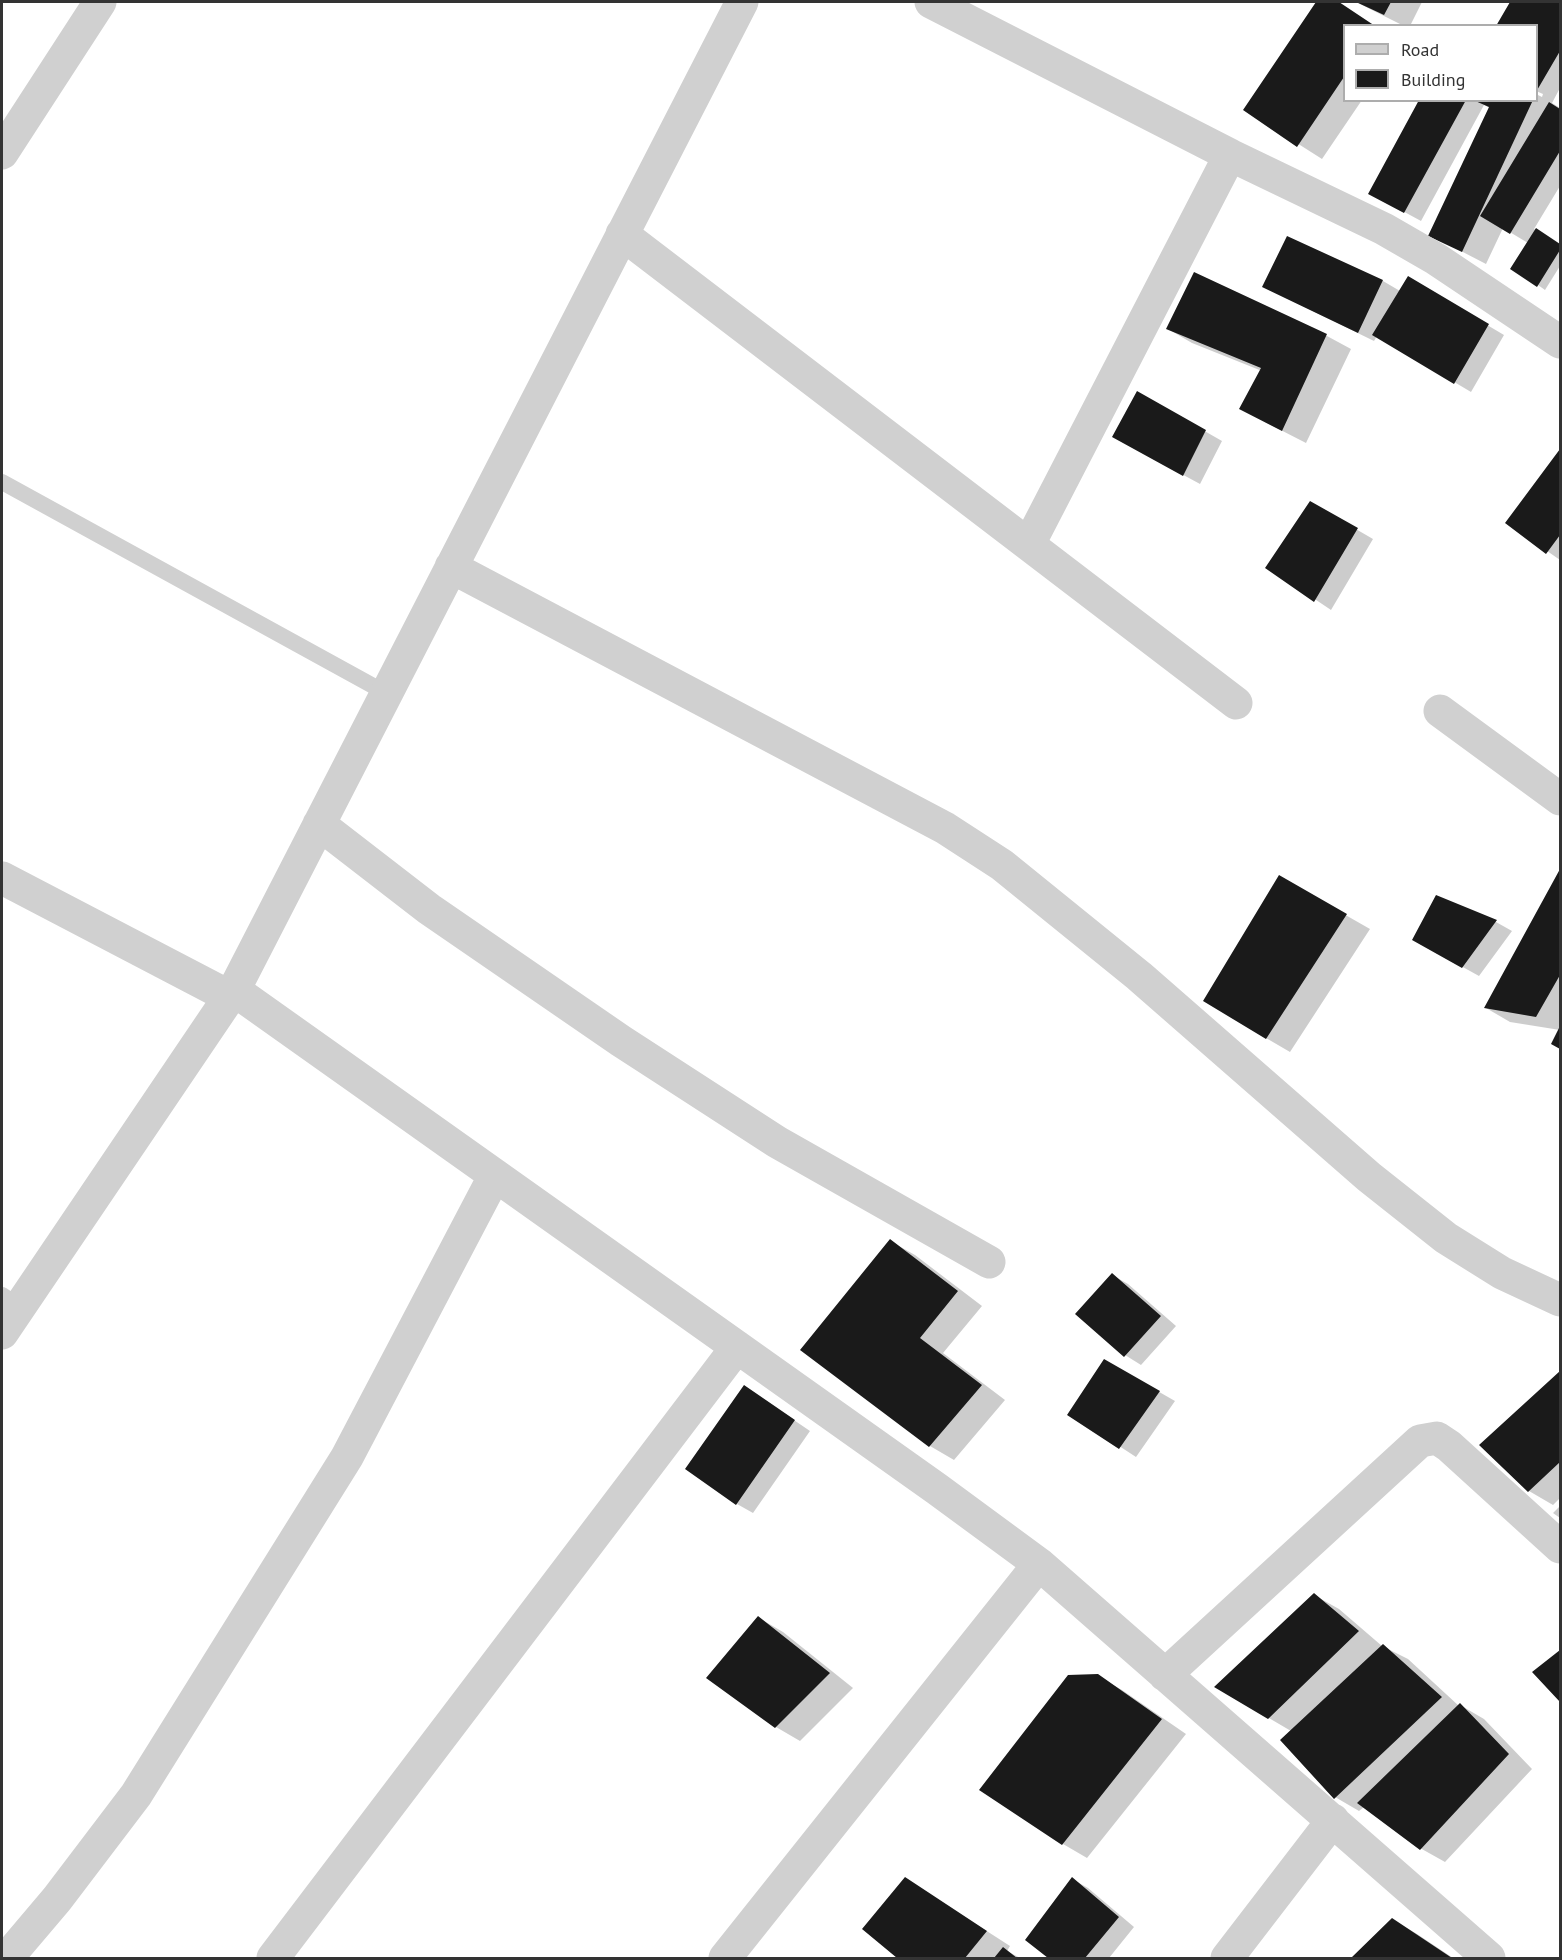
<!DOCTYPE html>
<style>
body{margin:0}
#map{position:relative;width:1562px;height:1960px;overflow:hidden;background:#fff;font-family:"PT Sans",sans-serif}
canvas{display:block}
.frame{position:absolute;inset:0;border:3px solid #333;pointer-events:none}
.legend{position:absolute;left:1343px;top:24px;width:195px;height:78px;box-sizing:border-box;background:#fff;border:2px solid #adadad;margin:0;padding:8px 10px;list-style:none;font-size:18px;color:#333}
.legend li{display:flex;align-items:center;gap:12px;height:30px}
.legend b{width:30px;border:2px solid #adadad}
</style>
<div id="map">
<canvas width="1562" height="1960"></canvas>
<div class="frame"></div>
<ul class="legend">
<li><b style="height:8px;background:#d0d0d0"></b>Road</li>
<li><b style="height:16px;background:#1a1a1a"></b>Building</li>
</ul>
</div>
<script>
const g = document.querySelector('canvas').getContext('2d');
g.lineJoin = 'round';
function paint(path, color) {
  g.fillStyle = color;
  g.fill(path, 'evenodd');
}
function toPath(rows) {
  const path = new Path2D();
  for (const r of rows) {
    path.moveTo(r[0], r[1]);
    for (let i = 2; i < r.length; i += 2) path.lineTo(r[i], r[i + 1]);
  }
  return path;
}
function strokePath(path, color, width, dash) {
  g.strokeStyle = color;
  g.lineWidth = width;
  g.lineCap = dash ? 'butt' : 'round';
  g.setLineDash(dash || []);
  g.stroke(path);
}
const shadow = toPath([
 [1318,2,1338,2,1375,26,1344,26,1344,100,1362,100,1322,159,1245,110],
 [1356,2,1422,2,1410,26,1404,26],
 [1512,2,1560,2,1560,88,1552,103,1560,108,1560,186,1534,229,1560,245,1560,266,1545,290,1538,285,1528,243,1503,228,1486,264,1430,235,1490,108,1484,105,1421,221,1386,202,1421,100,1536,100,1536,94,1542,97,1543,94,1536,91,1536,26,1498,26],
 [1287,238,1383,281,1400,291,1408,278,1504,335,1471,392,1377,336,1374,341,1280,295],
 [1194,274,1327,336,1351,349,1306,443,1265,422,1262,371,1192,343,1168,329],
 [1138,393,1222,441,1200,484,1130,446],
 [1560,452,1560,560,1507,523],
 [1311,503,1373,539,1331,610,1267,567],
 [1560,872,1560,1048,1553,1043,1560,1030,1510,1022,1486,1008],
 [1279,877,1370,929,1290,1052,1266,1038],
 [1437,897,1496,922,1512,931,1479,976,1414,940],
 [890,1241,915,1255,982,1306,943,1353,1005,1400,954,1460,930,1446,802,1350],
 [1112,1275,1128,1284,1176,1326,1141,1365,1125,1355],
 [1105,1361,1175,1401,1136,1457,1070,1414],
 [1560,1373,1560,1498,1553,1505,1529,1491,1481,1445],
 [760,1397,810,1431,753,1513,737,1504],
 [1560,1506,1560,1518,1553,1513],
 [1314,1595,1339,1609,1382,1646,1408,1659,1459,1706,1460,1705,1484,1719,1532,1769,1445,1862,1420,1848,1364,1807,1359,1811,1335,1797,1291,1731,1216,1687],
 [759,1618,783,1632,853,1688,800,1741,776,1727],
 [1560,1652,1560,1699,1534,1672],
 [1097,1676,1122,1690,1186,1734,1087,1858,1063,1844],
 [906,1879,1010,1946,1007,1951,1020,1958,900,1958,865,1929],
 [1072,1879,1088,1888,1134,1927,1109,1958,1050,1958,1027,1939],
 [1393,1920,1417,1934,1453,1958,1353,1958]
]);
const building = toPath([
 [1316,2,1339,2,1375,26,1344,26,1344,77,1297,147,1243,110],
 [1356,2,1391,2,1384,15],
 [1510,2,1560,2,1560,51,1536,92,1536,26,1496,26],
 [1419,100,1466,100,1404,213,1368,194],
 [1473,100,1533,100,1462,252,1428,236,1489,107],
 [1549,102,1560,109,1560,151,1510,234,1480,216],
 [1536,228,1560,244,1560,250,1537,287,1510,269],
 [1287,236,1383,280,1358,333,1262,287],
 [1194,272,1327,334,1282,431,1239,409,1261,368,1166,329],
 [1408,276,1489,324,1454,384,1372,335],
 [1137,391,1206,430,1183,476,1112,437],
 [1560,449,1560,535,1546,554,1505,523],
 [1310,501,1358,528,1314,602,1265,568],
 [1560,869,1560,975,1536,1017,1484,1008],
 [1279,875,1347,914,1266,1039,1203,1001],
 [1436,895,1497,920,1462,968,1412,940],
 [1560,1026,1560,1049,1551,1044],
 [890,1239,958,1291,920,1338,982,1385,929,1447,800,1350],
 [1112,1273,1161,1316,1124,1357,1075,1314],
 [1104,1359,1160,1391,1119,1449,1067,1415],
 [1560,1371,1560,1462,1528,1492,1479,1445],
 [744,1385,795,1420,736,1505,685,1469],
 [1314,1593,1359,1631,1268,1719,1214,1687],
 [758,1616,830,1673,775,1728,706,1678],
 [1383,1644,1442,1697,1334,1799,1280,1740],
 [1560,1650,1560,1702,1532,1672],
 [1098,1674,1162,1719,1062,1845,979,1790,1068,1675],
 [1460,1703,1509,1754,1420,1850,1357,1803],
 [905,1877,987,1931,965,1958,897,1958,862,1929],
 [1072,1877,1119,1917,1085,1958,1048,1958,1025,1940],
 [1392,1918,1452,1958,1351,1958],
 [1003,1947,1017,1958,994,1958]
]);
const lane = toPath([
 [2,482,386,693],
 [2,1295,20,1307]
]);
const street = toPath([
 [931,2,1230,155,1384,229,1436,259,1560,342],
 [2,153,100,2],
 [622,234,1236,703],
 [1029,544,1230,155],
 [451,567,945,828,1002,865,1139,976,1369,1177,1446,1238,1502,1273,1560,1300],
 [1440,711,1560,799],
 [319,824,429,909,621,1041,777,1142,989,1262],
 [2,878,230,997],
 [234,990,937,1489,1039,1564,1489,1958],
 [2,1333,234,990,742,2],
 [1165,1675,1420,1441,1437,1438,1449,1446,1560,1547],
 [7,1958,57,1899,136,1795,347,1457,495,1175],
 [273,1958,737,1347],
 [725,1958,1039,1564],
 [1227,1958,1333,1820]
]);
paint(shadow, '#0003');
paint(building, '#1a1a1a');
strokePath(lane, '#d0d0d0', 16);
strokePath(street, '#d0d0d0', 33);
</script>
